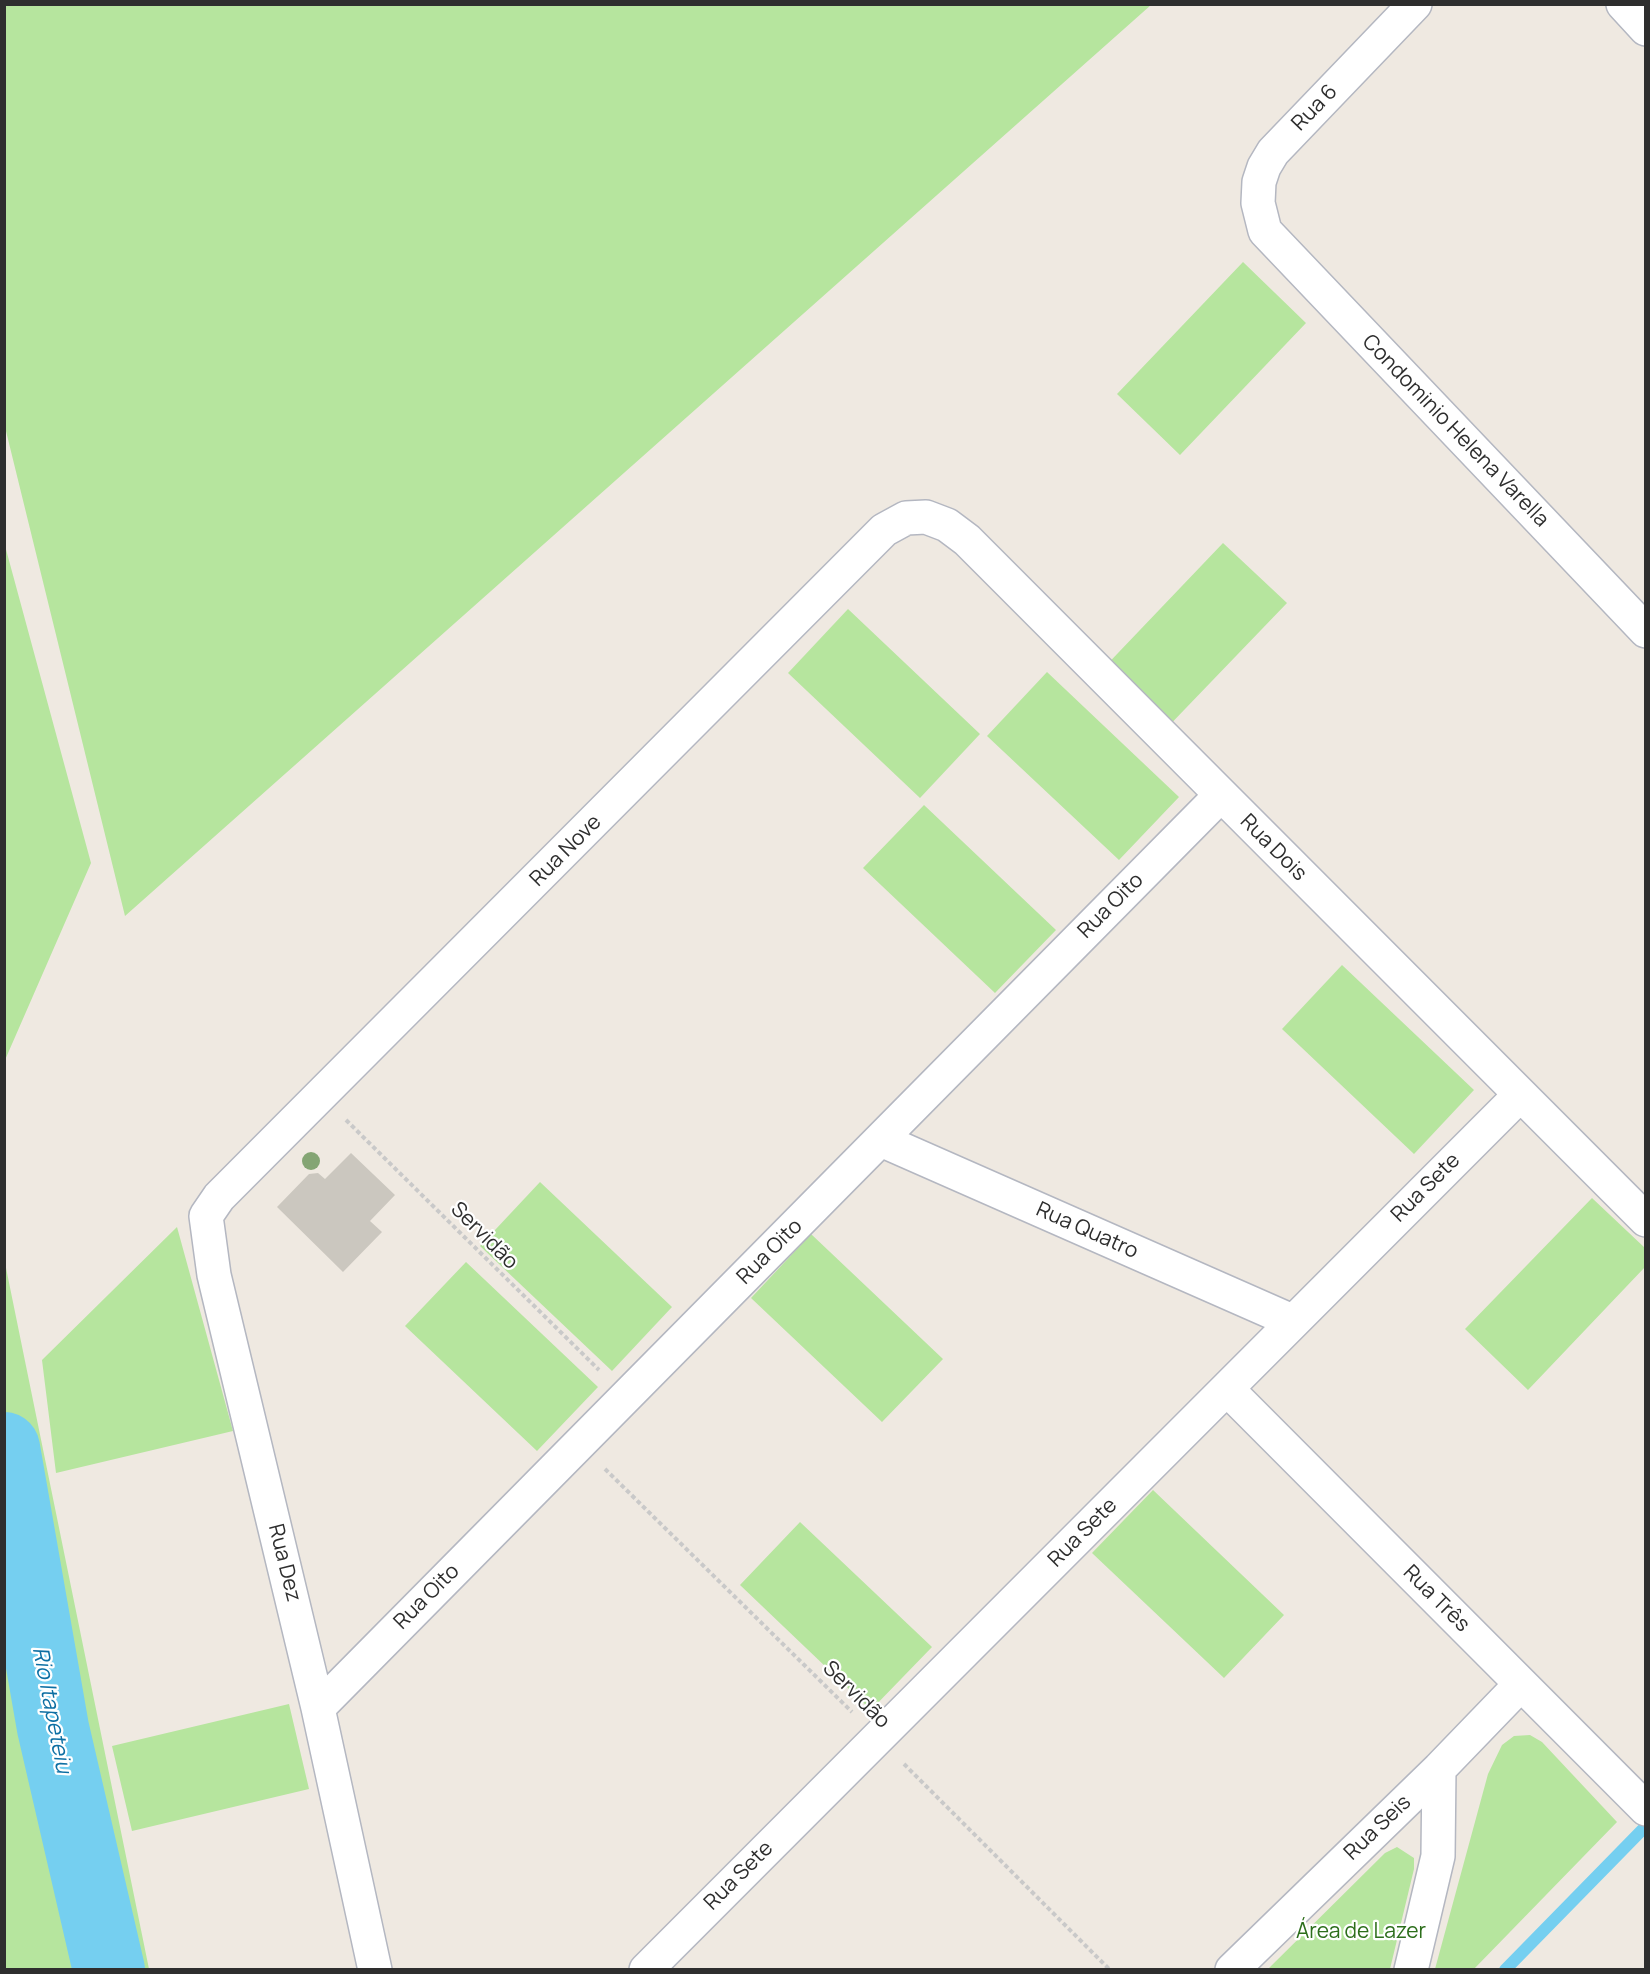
<!DOCTYPE html>
<meta charset="utf-8">
<style>
body{margin:0}
#map{position:relative;width:1650px;height:1974px;overflow:hidden;background:#efe9e1;font-family:Manrope,sans-serif}
canvas{display:block}
.frame{position:absolute;inset:0;border:6px solid #2e2e2e;pointer-events:none}
</style>
<div id="map">
<canvas width="1650" height="1974"></canvas>
<div class="frame"></div>
</div>
<script>
const g = document.querySelector('canvas').getContext('2d');
g.lineJoin = 'round';
function paint(path, color) {
  g.fillStyle = color;
  g.fill(path, 'evenodd');
}
function toPath(rows) {
  const path = new Path2D();
  for (const r of rows) {
    path.moveTo(r[0], r[1]);
    for (let i = 2; i < r.length; i += 2) path.lineTo(r[i], r[i + 1]);
  }
  return path;
}
function strokePath(path, color, width, dash) {
  g.strokeStyle = color;
  g.lineWidth = width;
  g.lineCap = dash ? 'butt' : 'round';
  g.setLineDash(dash || []);
  g.stroke(path);
}
function write(font, color, halo, rows, align = 'center') {
  g.font = font + ' Manrope,sans-serif';
  g.lineWidth = 4.5;
  g.setLineDash([]);
  g.textBaseline = 'middle';
  g.strokeStyle = halo;
  g.fillStyle = color;
  for (const [text, x, y, turn = 0] of rows) {
    g.save();
    g.translate(x, y);
    g.rotate((+turn || 0) * Math.PI / 180);
    g.textAlign = isNaN(turn) ? turn : align;
    if (halo) g.strokeText(text, 0, 0);
    g.fillText(text, 0, 0);
    g.restore();
  }
}
const green = toPath([
 [4,5,5,4,1151,5,125,916,5,427],
 [1243,262,1306,323,1180,455,1117,394],
 [4,542,91,863,5,1060,4,1060],
 [1223,543,1287,603,1160,735,1097,675],
 [848,609,980,734,920,798,788,673],
 [1047,672,1179,797,1119,860,987,736],
 [924,805,1056,930,995,993,863,868],
 [1342,965,1474,1090,1414,1154,1282,1029],
 [540,1182,672,1307,612,1371,480,1246],
 [1592,1198,1645,1248,1645,1267,1528,1390,1465,1329],
 [177,1227,233,1431,56,1473,42,1360],
 [811,1234,943,1359,882,1422,751,1298],
 [466,1262,598,1387,537,1451,405,1326],
 [5,1263,149,1969,5,1969],
 [1153,1490,1284,1615,1224,1678,1092,1553],
 [800,1522,932,1647,871,1710,740,1585],
 [289,1704,309,1789,132,1831,112,1746],
 [1530,1735,1542,1742,1617,1822,1474,1969,1435,1969,1488,1774,1502,1745,1514,1736],
 [1397,1847,1414,1858,1414,1869,1390,1969,1268,1969,1385,1853]
]);
const stream = toPath([
 [1505,1970,1646,1826]
]);
const river = toPath([
 [4,1448,53,1728,109,1970]
]);
const building = toPath([
 [351,1153,395,1195,370,1221,382,1232,343,1272,277,1207,309,1174,318,1173,325,1179]
]);
const path = toPath([
 [346,1120,599,1370],
 [605,1469,852,1712],
 [904,1764,1110,1970]
]);
const street = toPath([
 [1415,4,1273,152,1264,167,1259,182,1258,203,1265,231,1646,631],
 [1623,4,1646,29],
 [881,1140,1292,1321],
 [1227,1389,1646,1809],
 [318,1708,1220,796],
 [375,1970,318,1708,214,1275,206,1216,219,1197,884,530,906,518,926,517,947,525,967,540,1646,1220],
 [646,1970,1520,1095],
 [1232,1970,1439,1769,1521,1684],
 [1411,1970,1438,1856,1439,1769]
]);
const trees = [
 [311,1161]
];
const streetNames = [
 ["Rua 6",1315,108,-46],
 ["Condominio Helena Varella",1455,431,46],
 ["Rua Dois",1273,848,45],
 ["Rua Nove",566,851,-45],
 ["Rua Oito",1111,906,-45],
 ["Rua Sete",1426,1188,-45],
 ["Rua Quatro",1087,1231,24],
 ["Servidão",484,1236,45],
 ["Rua Oito",770,1252,-45],
 ["Rua Sete",1083,1533,-45],
 ["Rua Dez",284,1563,76],
 ["Rua Oito",427,1597,-45],
 ["Rua Três",1436,1599,45],
 ["Servidão",856,1695,45],
 ["Rua Seis",1378,1828,-44],
 ["Rua Sete",739,1876,-45]
];
const parkNames = [
 ["Área de Lazer",1361,1932]
];
const waterNames = [
 ["Rio Itapeteiu",51,1710,79]
];
paint(green, '#b6e59e');
strokePath(stream, '#75cff0', 12);
strokePath(river, '#75cff0', 72);
paint(building, '#cbc7bf');
strokePath(street, '#b4b7c1', 36);
strokePath(path, '#c9c9c9', 4, [4.5, 3]);
strokePath(street, '#fff', 33);
g.fillStyle = '#84a574';
for (const [x, y] of trees) {
  g.beginPath();
  g.arc(x, y, 9, 0, 2 * Math.PI);
  g.fill();
}
write('21px', '#2e2e2e', '#fff', streetNames);
write('21px', '#2c6e1b', '#fff', parkNames);
write('italic 22px', '#0d6fa3', '#fff', waterNames);
</script>
